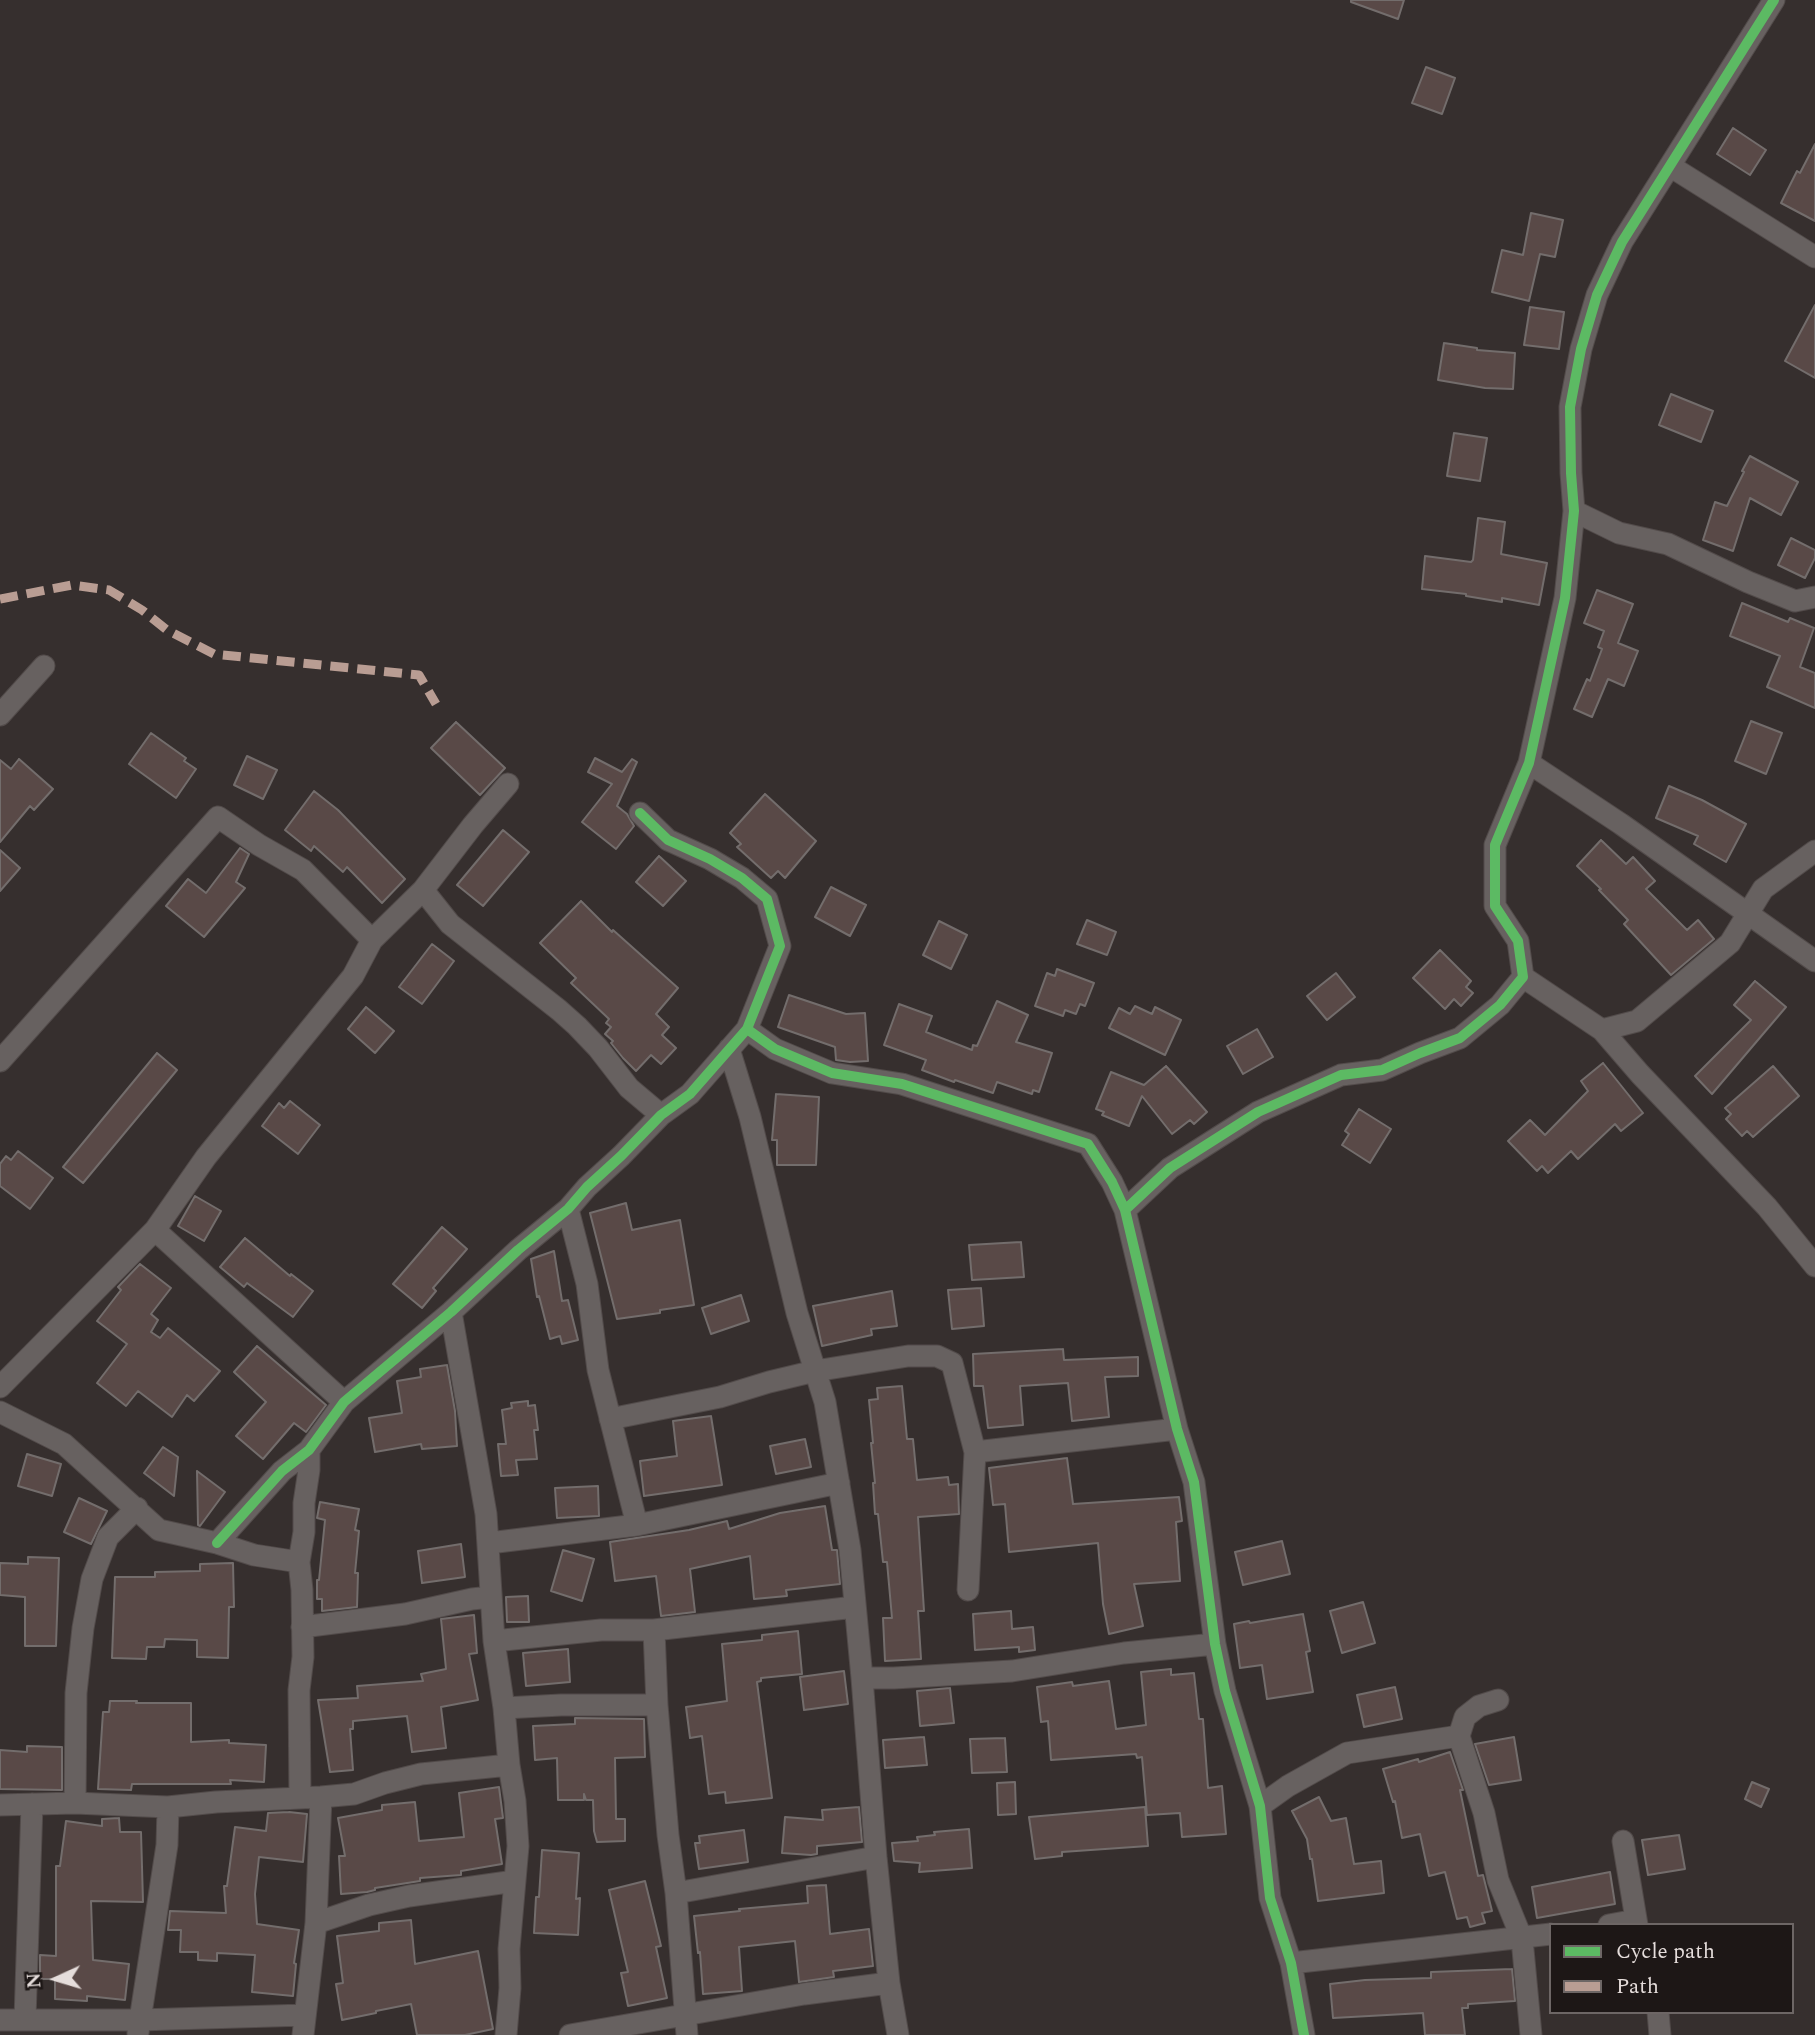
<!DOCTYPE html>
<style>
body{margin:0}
#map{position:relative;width:1815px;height:2035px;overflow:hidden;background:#362f2e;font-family:Spectral,serif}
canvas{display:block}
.legend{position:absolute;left:1549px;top:1923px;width:245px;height:91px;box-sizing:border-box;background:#1d1716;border:2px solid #6d6665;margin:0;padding:9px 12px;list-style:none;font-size:21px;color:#e5dddb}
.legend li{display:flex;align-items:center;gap:14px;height:35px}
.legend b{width:35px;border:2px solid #6d6665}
.north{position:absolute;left:21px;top:1944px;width:70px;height:70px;-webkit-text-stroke:5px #1d1716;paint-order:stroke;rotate:266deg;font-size:19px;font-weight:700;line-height:28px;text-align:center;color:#e5dddb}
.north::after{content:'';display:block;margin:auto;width:24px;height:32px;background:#e5dddb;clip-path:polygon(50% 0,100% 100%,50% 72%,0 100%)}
</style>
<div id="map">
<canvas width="1815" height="2035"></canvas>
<ul class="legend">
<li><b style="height:9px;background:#5cba63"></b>Cycle path</li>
<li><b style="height:9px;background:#b99d93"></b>Path</li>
</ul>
<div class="north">N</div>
</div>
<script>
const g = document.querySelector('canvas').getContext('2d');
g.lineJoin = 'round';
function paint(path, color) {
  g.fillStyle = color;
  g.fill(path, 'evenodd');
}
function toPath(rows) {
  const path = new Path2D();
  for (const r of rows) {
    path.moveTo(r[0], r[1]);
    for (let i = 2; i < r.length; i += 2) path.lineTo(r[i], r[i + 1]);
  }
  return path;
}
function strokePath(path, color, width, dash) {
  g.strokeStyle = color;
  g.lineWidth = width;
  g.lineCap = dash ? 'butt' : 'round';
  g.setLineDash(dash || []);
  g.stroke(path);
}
const building = toPath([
 [1351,0,1404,0,1398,19,1351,2,1351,0],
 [1426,67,1455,78,1442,114,1412,103,1426,67],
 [1733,128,1766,150,1750,175,1717,154,1733,128],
 [1815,144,1815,221,1781,203,1797,171,1800,173,1815,144],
 [1531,213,1563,220,1555,257,1540,254,1529,301,1492,292,1502,250,1523,255,1531,213],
 [1815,305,1815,378,1785,361,1815,305],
 [1530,307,1564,312,1559,349,1524,345,1530,307],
 [1444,343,1477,348,1477,350,1515,353,1513,389,1485,388,1438,380,1444,343],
 [1671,394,1713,411,1701,442,1659,425,1671,394],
 [1454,433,1487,438,1480,481,1447,476,1454,433],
 [1750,456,1798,482,1781,515,1750,498,1733,551,1703,540,1715,502,1727,506,1744,472,1742,471,1750,456],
 [1478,518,1505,522,1501,554,1547,563,1539,605,1502,598,1502,602,1466,596,1466,594,1422,589,1425,556,1471,562,1473,560,1478,518],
 [1791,538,1815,550,1815,558,1805,578,1778,565,1791,538],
 [1597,590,1633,604,1618,643,1638,651,1624,686,1608,679,1592,717,1574,709,1587,679,1590,681,1602,649,1598,647,1604,631,1584,623,1597,590],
 [1742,603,1788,622,1790,618,1814,628,1800,667,1815,673,1815,708,1767,687,1780,656,1730,636,1742,603],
 [1751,721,1782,733,1766,774,1735,761,1751,721],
 [456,722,505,768,480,795,431,748,456,722],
 [151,733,186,758,184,761,196,769,176,798,129,764,151,733],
 [247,756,277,770,263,799,234,785,247,756],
 [595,758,622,772,632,759,637,762,617,806,627,814,634,826,616,849,582,822,612,784,588,772,595,758],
 [19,759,53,789,34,810,30,806,0,842,0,760,11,769,19,759],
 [1669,786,1702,800,1746,824,1726,862,1694,844,1698,836,1656,818,1669,786],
 [314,791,338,810,405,879,382,903,347,867,343,872,314,846,311,851,285,830,314,791],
 [765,794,816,841,785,878,778,871,771,878,737,847,741,844,730,833,765,794],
 [503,830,529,852,483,906,457,885,503,830],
 [1601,840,1626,864,1633,857,1655,881,1646,889,1687,930,1698,920,1714,939,1671,975,1624,924,1628,920,1599,890,1601,889,1577,866,1601,840],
 [240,848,249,854,236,882,245,888,204,937,166,906,188,879,206,893,240,848],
 [0,850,20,868,0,891,0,850],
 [659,856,686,881,663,906,636,882,659,856],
 [831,887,866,905,850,936,815,917,831,887],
 [581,901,612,932,613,930,678,988,656,1014,669,1027,662,1035,676,1048,661,1064,651,1055,636,1071,623,1058,611,1043,613,1041,605,1034,611,1027,606,1023,609,1019,571,983,576,978,540,943,581,901],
 [1087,920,1116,932,1107,955,1077,944,1087,920],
 [939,921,967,935,951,969,923,955,939,921],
 [432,944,454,961,422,1004,399,987,432,944],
 [1440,950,1471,981,1466,987,1473,993,1461,1006,1454,999,1445,1009,1413,978,1440,950],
 [1057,969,1094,983,1085,1006,1080,1004,1076,1014,1065,1010,1063,1016,1035,1006,1047,973,1055,976,1057,969],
 [1336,973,1355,997,1327,1020,1307,996,1336,973],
 [1755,981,1786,1007,1712,1094,1695,1076,1751,1020,1734,1005,1755,981],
 [789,995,846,1014,865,1013,868,1061,850,1062,836,1060,835,1047,778,1027,789,995],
 [997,1001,1028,1015,1016,1042,1052,1053,1039,1092,1033,1090,1032,1094,997,1082,993,1093,955,1080,954,1082,922,1070,926,1060,884,1045,899,1004,932,1016,926,1032,972,1050,973,1045,977,1046,997,1001],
 [1135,1006,1152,1014,1155,1007,1181,1020,1165,1055,1109,1028,1119,1008,1130,1014,1135,1006],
 [366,1007,394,1031,375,1053,348,1029,366,1007],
 [1257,1029,1273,1057,1243,1074,1227,1046,1257,1029],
 [157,1053,177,1070,83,1183,63,1167,157,1053],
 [1603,1063,1643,1113,1621,1131,1615,1124,1578,1159,1571,1151,1548,1173,1542,1166,1537,1171,1508,1141,1530,1120,1545,1135,1588,1091,1581,1081,1603,1063],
 [1166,1066,1207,1112,1194,1124,1190,1120,1172,1134,1142,1096,1129,1126,1102,1115,1104,1112,1096,1109,1111,1072,1144,1085,1166,1066],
 [1773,1066,1799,1096,1753,1137,1747,1131,1742,1136,1726,1119,1731,1114,1725,1108,1773,1066],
 [776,1094,819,1097,816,1165,777,1165,777,1140,772,1140,776,1094],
 [290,1101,320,1125,298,1154,262,1126,279,1103,284,1108,290,1101],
 [1359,1109,1391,1129,1370,1163,1342,1145,1349,1134,1345,1131,1359,1109],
 [18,1151,53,1178,30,1209,0,1186,0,1164,6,1156,11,1160,18,1151],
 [195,1196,221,1211,204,1241,178,1226,195,1196],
 [626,1203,632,1230,680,1220,694,1305,660,1310,660,1313,617,1319,590,1213,626,1203],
 [442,1227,467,1249,433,1288,436,1291,422,1308,393,1284,442,1227],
 [245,1238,290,1276,291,1274,313,1291,293,1317,247,1283,244,1287,220,1267,245,1238],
 [1021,1242,1024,1277,972,1280,969,1245,1021,1242],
 [554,1251,562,1301,568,1300,578,1340,562,1344,560,1336,550,1339,539,1296,537,1297,531,1259,554,1251],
 [140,1264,171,1288,151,1314,158,1320,151,1332,160,1338,168,1328,220,1371,194,1401,187,1395,172,1417,138,1391,126,1406,97,1383,127,1344,97,1321,121,1290,118,1287,140,1264],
 [981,1288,984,1326,952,1329,948,1290,981,1288],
 [892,1291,897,1326,871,1329,872,1335,822,1346,813,1306,892,1291],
 [741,1295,749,1321,711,1334,702,1308,741,1295],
 [257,1346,326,1405,306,1432,294,1423,263,1459,236,1436,266,1402,234,1372,257,1346],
 [1063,1349,1064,1360,1138,1357,1138,1376,1105,1377,1109,1417,1072,1421,1068,1383,1020,1386,1023,1425,988,1428,983,1386,974,1386,973,1354,1063,1349],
 [447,1365,455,1411,457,1446,422,1449,421,1444,375,1452,369,1418,402,1413,397,1381,421,1377,420,1369,447,1365],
 [902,1386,907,1439,913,1439,917,1480,948,1477,949,1485,958,1484,959,1514,918,1517,924,1611,918,1611,921,1659,885,1661,883,1618,892,1618,887,1562,883,1562,878,1514,875,1514,873,1483,875,1483,871,1443,873,1443,869,1400,878,1399,877,1388,902,1386],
 [528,1401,528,1406,535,1405,538,1430,534,1430,537,1459,516,1460,518,1475,501,1476,498,1444,506,1444,502,1410,512,1408,511,1403,528,1401],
 [711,1416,722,1485,644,1496,640,1461,677,1456,673,1421,711,1416],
 [805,1439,811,1467,776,1474,770,1446,805,1439],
 [163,1447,178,1457,174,1496,144,1473,163,1447],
 [27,1454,61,1464,52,1496,18,1486,27,1454],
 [1067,1458,1073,1504,1179,1497,1182,1521,1176,1522,1180,1581,1134,1584,1143,1626,1109,1634,1103,1604,1098,1543,1009,1552,1005,1504,993,1505,989,1468,1067,1458],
 [197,1471,225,1492,200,1526,198,1525,197,1471],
 [598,1486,599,1516,557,1518,555,1488,598,1486],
 [79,1498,107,1511,91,1544,64,1532,79,1498],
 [320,1502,359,1509,355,1530,359,1531,355,1573,358,1573,357,1607,322,1611,322,1599,317,1599,317,1580,319,1580,325,1520,317,1518,320,1502],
 [825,1506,832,1550,837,1550,840,1584,786,1590,787,1596,754,1599,750,1556,690,1569,695,1612,661,1616,656,1576,615,1581,610,1542,689,1530,727,1521,729,1529,780,1513,825,1506],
 [1282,1541,1290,1574,1243,1585,1235,1552,1282,1541],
 [461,1544,465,1577,422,1583,418,1551,461,1544],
 [563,1550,594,1559,582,1601,551,1591,563,1550],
 [28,1557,59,1558,56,1646,25,1646,25,1597,0,1595,0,1563,28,1564,28,1557],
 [233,1563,234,1607,229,1607,228,1658,197,1657,197,1640,165,1639,164,1647,147,1647,146,1659,112,1658,115,1577,155,1577,155,1572,200,1571,200,1564,233,1563],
 [528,1596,529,1622,507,1622,506,1597,528,1596],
 [1363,1602,1375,1643,1342,1653,1330,1611,1363,1602],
 [1011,1611,1012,1629,1033,1627,1035,1650,1019,1652,1019,1647,975,1650,973,1614,1011,1611],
 [1303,1614,1310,1651,1306,1652,1313,1692,1267,1699,1262,1665,1240,1668,1234,1624,1249,1621,1250,1623,1303,1614],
 [474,1615,477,1653,469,1654,478,1700,441,1707,446,1748,412,1752,407,1716,353,1721,353,1729,350,1729,353,1770,330,1772,318,1700,358,1698,357,1686,423,1681,421,1674,446,1669,441,1619,474,1615],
 [798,1631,802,1674,761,1678,761,1681,757,1682,772,1798,726,1803,725,1792,709,1794,702,1736,690,1738,686,1707,727,1701,722,1644,762,1640,762,1635,798,1631],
 [568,1649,570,1682,526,1686,523,1653,568,1649],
 [1171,1669,1171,1675,1194,1673,1199,1719,1203,1719,1208,1788,1222,1786,1226,1834,1182,1837,1180,1813,1147,1815,1142,1757,1137,1758,1136,1754,1051,1760,1048,1721,1041,1722,1037,1687,1072,1682,1073,1686,1109,1681,1116,1729,1146,1725,1141,1672,1171,1669],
 [844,1671,848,1704,804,1710,800,1677,844,1671],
 [1395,1687,1402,1719,1364,1727,1357,1695,1395,1687],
 [950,1688,954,1723,920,1726,917,1691,950,1688],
 [110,1701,137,1701,136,1703,191,1703,191,1742,229,1740,229,1743,266,1745,264,1782,230,1780,231,1784,132,1784,131,1790,98,1789,103,1712,109,1712,110,1701],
 [575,1718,644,1719,645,1757,615,1758,616,1819,625,1819,625,1841,597,1842,594,1831,593,1800,586,1800,584,1794,584,1800,558,1800,557,1758,535,1760,533,1726,575,1724,575,1718],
 [924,1737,927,1765,885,1768,883,1740,924,1737],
 [1514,1737,1521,1780,1489,1785,1475,1744,1514,1737],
 [1005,1738,1007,1772,972,1773,970,1739,1005,1738],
 [27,1746,62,1747,62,1790,0,1789,0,1750,27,1752,27,1746],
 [1450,1752,1463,1790,1460,1790,1478,1876,1483,1875,1492,1911,1482,1913,1485,1923,1470,1927,1467,1917,1457,1919,1445,1872,1429,1876,1420,1834,1402,1838,1395,1801,1393,1802,1383,1769,1418,1759,1419,1762,1450,1752],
 [1015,1782,1016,1814,998,1815,997,1783,1015,1782],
 [1752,1782,1769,1789,1761,1807,1745,1799,1752,1782],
 [499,1787,503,1818,495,1819,502,1864,461,1871,461,1875,420,1878,420,1881,375,1888,375,1890,367,1892,341,1894,339,1856,345,1856,338,1818,382,1810,382,1805,415,1802,419,1841,464,1837,459,1793,499,1787],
 [1319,1797,1331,1821,1346,1818,1354,1864,1381,1861,1384,1893,1318,1901,1312,1859,1310,1859,1307,1839,1292,1811,1319,1797],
 [859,1807,862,1842,817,1846,817,1854,811,1855,782,1853,785,1817,823,1820,822,1810,859,1807],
 [1145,1807,1148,1846,1062,1852,1062,1856,1035,1859,1029,1817,1145,1807],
 [289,1812,307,1814,303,1862,259,1857,255,1894,257,1924,299,1930,294,1963,296,1964,293,1996,252,1992,255,1955,217,1953,217,1961,198,1960,198,1952,180,1952,181,1930,168,1930,170,1911,226,1913,224,1886,227,1886,235,1827,266,1831,268,1813,289,1812],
 [119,1818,120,1832,141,1832,143,1902,91,1901,93,1960,129,1964,125,2000,87,1996,87,2001,55,1999,55,1979,40,1979,40,1955,56,1956,56,1866,60,1866,66,1821,102,1826,102,1819,119,1818],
 [969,1829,972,1868,919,1872,920,1863,894,1861,892,1843,918,1841,917,1837,935,1835,934,1832,969,1829],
 [744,1830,748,1862,699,1869,695,1843,700,1843,699,1836,744,1830],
 [1679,1835,1685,1869,1648,1875,1642,1840,1679,1835],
 [542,1850,579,1853,576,1899,580,1898,578,1935,534,1933,536,1897,539,1897,542,1850],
 [1610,1872,1615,1904,1537,1918,1532,1887,1610,1872],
 [645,1881,661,1946,656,1947,667,1998,628,2006,621,1973,628,1972,609,1890,645,1881],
 [826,1885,830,1934,869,1929,873,1966,833,1971,834,1977,799,1982,795,1941,739,1947,742,1991,703,1994,700,1952,698,1953,694,1916,740,1911,739,1909,808,1903,807,1886,826,1885],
 [411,1920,415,1964,478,1951,493,2029,465,2035,417,2035,411,2004,376,2011,376,2013,342,2020,336,1984,343,1983,337,1936,379,1931,379,1923,411,1920],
 [1512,1969,1515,2001,1468,2004,1468,2008,1462,2008,1465,2035,1425,2035,1423,2013,1333,2018,1330,1984,1365,1980,1431,1978,1431,1972,1512,1969]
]);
const minor = toPath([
 [1670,166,1815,257],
 [1574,511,1619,533,1668,544,1748,582,1795,601,1815,597],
 [0,715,44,666],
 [1529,763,1621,824,1815,961],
 [423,890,450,924,559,1010,577,1026,598,1048,629,1088,661,1115],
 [1523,977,1602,1030,1640,1074,1767,1207,1815,1266],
 [747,1029,775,1049,832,1073,902,1084,1088,1144,1112,1182,1125,1210,1177,1429,1194,1482,1215,1644,1225,1691,1260,1806,1270,1898,1291,1963,1304,2035],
 [1602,1030,1637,1021,1730,943,1763,889,1815,851],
 [729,1049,750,1117,797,1313,825,1402,850,1550,862,1678,876,1857,889,1983,898,2035],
 [0,1061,218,817,259,845,303,870,372,940],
 [568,1209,587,1284,598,1370,637,1525],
 [1125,1210,1170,1168,1258,1112,1341,1075,1382,1070,1420,1053,1460,1038,1500,1005,1523,977,1518,941,1495,906,1495,845,1529,763,1565,598,1574,511,1571,473,1570,407,1581,349,1597,295,1622,242,1774,0],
 [155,1230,344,1402],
 [451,1312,486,1514,494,1641,504,1708,509,1765,515,1801,518,1846,509,1949,510,1988,506,2035],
 [0,1387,155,1230,206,1157,353,976,372,940,423,890,473,825,508,784],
 [0,1412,64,1444,159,1530,217,1543,254,1555,299,1562],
 [610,1419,720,1397,769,1382,815,1371,908,1356,937,1356,952,1363,975,1452,968,1590],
 [975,1452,1177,1429],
 [217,1543,282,1471,309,1450,344,1402,451,1312,518,1250,568,1209,587,1187,621,1156,661,1115,690,1094,747,1029,780,946,767,899,742,878,710,859,668,840,640,813],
 [489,1543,637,1525,839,1483],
 [302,1627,405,1614,472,1599,491,1597],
 [654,1630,657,1705,668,1835,676,1893,687,2035],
 [494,1641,601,1630,654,1630,855,1607],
 [862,1678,894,1678,1012,1671,1124,1653,1215,1644],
 [1498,1700,1479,1706,1465,1717,1459,1736,1484,1813,1498,1880,1522,1939,1531,2035],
 [504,1708,561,1705,657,1705],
 [300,1797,299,1690,303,1657,302,1590,299,1562,304,1532,304,1503,309,1470,309,1450],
 [75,1803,76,1693,83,1628,92,1579,108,1537,137,1508],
 [0,1805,75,1803,168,1807,216,1802,321,1797,354,1794,385,1783,421,1774,509,1765],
 [1260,1806,1288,1786,1347,1753,1459,1736],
 [1623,1841,1637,1925],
 [676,1893,876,1857],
 [316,1923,369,1905,409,1896,515,1881],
 [1609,1925,1636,1920],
 [1291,1963,1551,1934],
 [1658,2012,1660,2035],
 [25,2019,32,1804],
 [0,2020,139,2020,305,2015],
 [138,2033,167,1845,168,1807],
 [303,2035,316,1923,321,1797],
 [570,2035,804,1994,889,1983]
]);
const quiet = toPath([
 [0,599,72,585,109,590,142,610,167,630,214,654,419,675,436,704]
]);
const cycleway = toPath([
 [747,1029,775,1049,832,1073,902,1084,1088,1144,1112,1182,1125,1210,1177,1429,1194,1482,1215,1644,1225,1691,1260,1806,1270,1898,1291,1963,1304,2035],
 [1125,1210,1170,1168,1258,1112,1341,1075,1382,1070,1420,1053,1460,1038,1500,1005,1523,977,1518,941,1495,906,1495,845,1529,763,1565,598,1574,511,1571,473,1570,407,1581,349,1597,295,1622,242,1774,0],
 [217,1543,282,1471,309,1450,344,1402,451,1312,518,1250,568,1209,587,1187,621,1156,661,1115,690,1094,747,1029,780,946,767,899,742,878,710,859,668,840,640,813]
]);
paint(building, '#594947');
strokePath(building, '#736d6c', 2);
strokePath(minor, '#524b4a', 23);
strokePath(minor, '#676160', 21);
strokePath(quiet, '#b99d93', 9, [18, 9]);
strokePath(cycleway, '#5cba63', 10);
</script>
